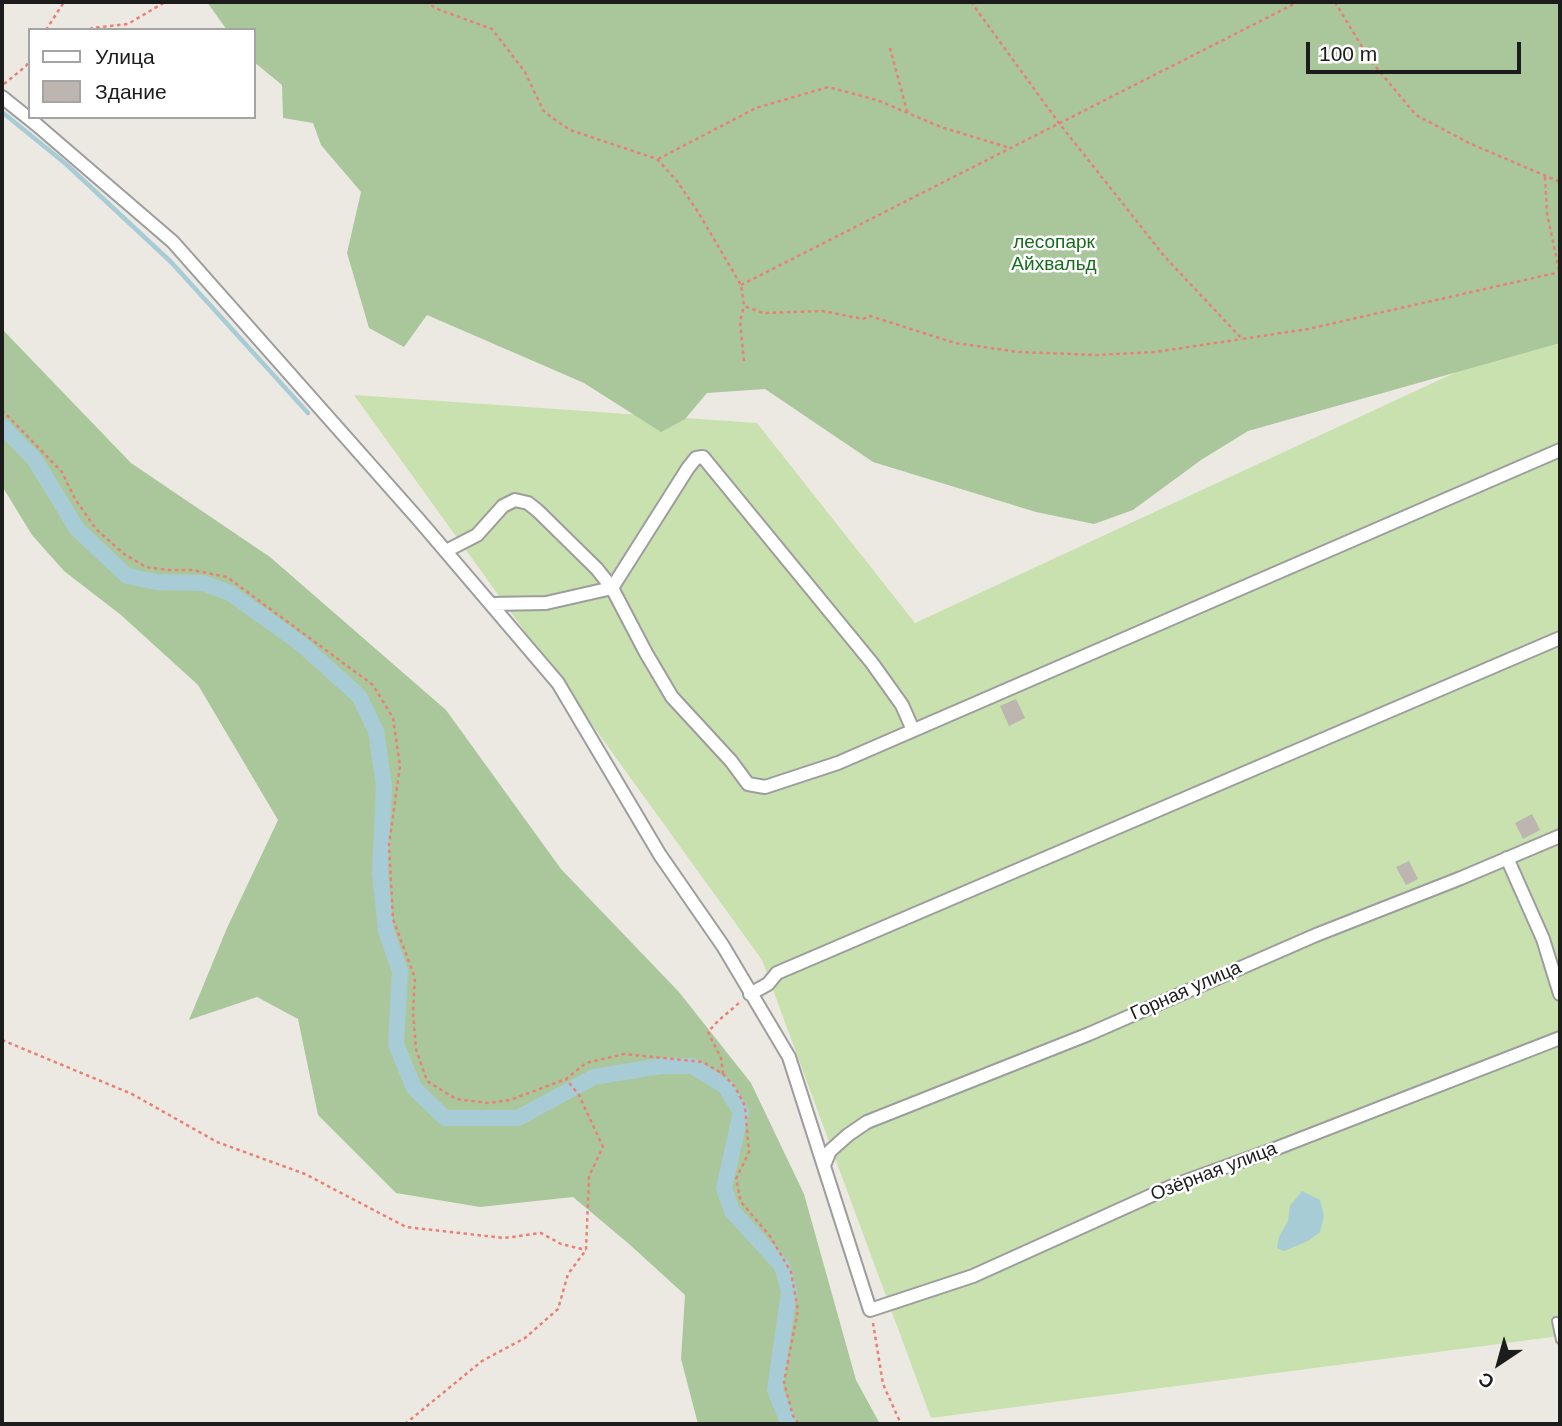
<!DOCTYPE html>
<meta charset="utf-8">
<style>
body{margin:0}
#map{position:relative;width:1562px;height:1426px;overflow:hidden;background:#ece9e3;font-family:Helvetica,sans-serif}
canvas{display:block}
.frame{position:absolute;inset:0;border:4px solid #1c1c1c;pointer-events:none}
.legend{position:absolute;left:28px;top:28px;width:228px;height:91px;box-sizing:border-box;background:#fff;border:2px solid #a4a4a4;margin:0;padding:9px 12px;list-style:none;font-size:21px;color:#1c1c1c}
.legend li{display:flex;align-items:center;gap:14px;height:35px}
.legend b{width:35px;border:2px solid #a4a4a4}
.north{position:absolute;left:1464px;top:1328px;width:70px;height:70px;-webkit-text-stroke:5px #fff;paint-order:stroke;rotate:216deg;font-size:19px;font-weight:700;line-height:28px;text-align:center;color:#1c1c1c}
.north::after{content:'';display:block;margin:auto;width:24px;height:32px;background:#1c1c1c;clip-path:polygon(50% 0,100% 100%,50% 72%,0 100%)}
.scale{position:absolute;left:1306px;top:42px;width:215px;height:32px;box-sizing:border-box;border:4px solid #1c1c1c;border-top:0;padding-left:9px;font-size:21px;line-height:24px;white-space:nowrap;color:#1c1c1c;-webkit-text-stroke:5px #fff;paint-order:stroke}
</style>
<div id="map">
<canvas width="1562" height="1426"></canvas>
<div class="frame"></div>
<ul class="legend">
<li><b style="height:9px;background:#fff"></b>Улица</li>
<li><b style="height:19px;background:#bcb5b0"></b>Здание</li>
</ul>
<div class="north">С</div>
<div class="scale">100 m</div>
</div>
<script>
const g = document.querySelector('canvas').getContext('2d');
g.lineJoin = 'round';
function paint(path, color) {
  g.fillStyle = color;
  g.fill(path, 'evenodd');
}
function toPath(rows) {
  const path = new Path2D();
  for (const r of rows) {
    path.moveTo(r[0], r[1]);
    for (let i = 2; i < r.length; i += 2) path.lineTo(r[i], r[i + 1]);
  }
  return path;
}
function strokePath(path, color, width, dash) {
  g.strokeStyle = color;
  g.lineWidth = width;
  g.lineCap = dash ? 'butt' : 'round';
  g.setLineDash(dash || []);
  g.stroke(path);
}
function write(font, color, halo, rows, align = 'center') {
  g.font = font + ' Helvetica,sans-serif';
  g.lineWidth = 5;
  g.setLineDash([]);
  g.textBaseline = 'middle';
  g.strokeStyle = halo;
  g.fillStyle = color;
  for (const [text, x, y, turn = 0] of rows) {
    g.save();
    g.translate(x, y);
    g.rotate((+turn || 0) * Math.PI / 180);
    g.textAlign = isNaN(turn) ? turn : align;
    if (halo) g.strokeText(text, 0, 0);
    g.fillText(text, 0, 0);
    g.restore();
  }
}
const grass = toPath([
 [1560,324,1560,1336,931,1418,762,960,354,395,757,423,915,623]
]);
const forest = toPath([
 [207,2,1560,2,1560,343,1248,431,1201,460,1133,510,1094,524,1036,512,873,462,765,389,707,393,685,419,661,432,584,383,427,315,404,347,369,328,347,253,361,192,321,145,313,123,283,118,282,85,254,62,254,30,227,30],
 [2,329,131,463,270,557,446,710,561,869,679,992,751,1083,804,1194,856,1380,880,1424,698,1424,681,1359,685,1295,629,1244,573,1197,480,1207,396,1193,318,1115,298,1019,257,997,189,1020,227,928,278,820,198,685,121,615,64,571,32,535,2,486]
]);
const water = toPath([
 [1302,1191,1320,1200,1324,1216,1320,1232,1308,1241,1284,1251,1277,1248,1279,1237,1288,1221,1290,1206]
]);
const stream = toPath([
 [2,112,66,164,171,262,308,413]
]);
const canal = toPath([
 [2,426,35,460,77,529,127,576,157,582,203,583,230,593,300,643,359,696,376,731,384,786,380,873,386,931,400,971,396,1044,414,1088,445,1118,518,1118,594,1077,661,1066,692,1066,725,1086,741,1112,724,1188,732,1211,782,1266,789,1291,775,1390,789,1424]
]);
const building = toPath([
 [1016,699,1025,718,1009,726,1000,706],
 [1532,814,1540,830,1523,839,1515,823],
 [1409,861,1418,879,1406,885,1396,867]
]);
const path = toPath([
 [425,2,440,10,492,29,525,72,543,110,551,117,570,130,657,159,677,181,698,212,741,285,744,306,763,313,823,311,863,319,870,316,955,343,1019,352,1097,355,1155,352,1242,339],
 [971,2,1059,123,1165,257,1242,339,1308,329,1560,272],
 [1335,2,1370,60,1416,115,1469,143,1560,182],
 [46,30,64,2],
 [90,30,92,28,128,24,165,2],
 [890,48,908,115],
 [4,84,26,66,30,59],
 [658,159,756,108,828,87,877,100,941,127,1010,148],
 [1545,177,1547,213,1560,275],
 [741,285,1298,2],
 [744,361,740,322,744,306],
 [2,410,62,472,75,499,96,529,124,554,146,567,168,570,192,570,227,577,373,685,393,718,400,766,389,845,393,919,415,978,413,1012,416,1049,427,1081,456,1099,488,1103,510,1100,566,1079,586,1063,624,1054,703,1062,723,1074,735,1087,745,1106,749,1152,736,1179,741,1202,770,1236,791,1272,798,1310,784,1382,793,1416,799,1424],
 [2,1040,132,1094,217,1142,305,1174,406,1227,504,1238,541,1233,561,1244,586,1250],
 [723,1074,721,1058,708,1032,718,1021,739,1003],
 [873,1323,883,1384,901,1424],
 [405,1424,482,1361,525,1338,558,1309,568,1274,586,1250,589,1176,603,1147,579,1095,566,1079]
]);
const lane = toPath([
 [1556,1321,1560,1340]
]);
const street = toPath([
 [2,97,37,125,173,242,419,520,558,683,660,855,723,946,789,1057,870,1310,973,1276,1170,1187,1272,1150,1560,1038],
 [446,551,477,535,503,506,515,500,528,503,538,511,597,569,612,588,688,468,696,458,703,457,872,663,902,705,913,730],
 [491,604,546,603,612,588,646,653,672,697,731,761,748,784,765,787,838,763,1560,450],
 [1507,858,1543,939,1560,994],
 [750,994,768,984,777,973,1560,638],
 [825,1163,830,1151,848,1135,867,1122,1089,1034,1316,935,1461,878,1560,836]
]);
const parkNames = [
 ["лесопарк",1054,243],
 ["Айхвальд",1054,265]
];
const streetNames = [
 ["Горная улица",1186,991,-24],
 ["Озёрная улица",1214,1172,-21]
];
paint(grass, '#c8e1ae');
paint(forest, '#aac79c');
paint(water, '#a8ccd5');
strokePath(stream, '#a8ccd5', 4.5);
strokePath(canal, '#a8ccd5', 16);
paint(building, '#bcb5b0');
strokePath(lane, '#9d9d9d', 10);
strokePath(street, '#9d9d9d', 16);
strokePath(path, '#e98077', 2.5, [3.5, 3.5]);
strokePath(lane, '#fff', 6);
strokePath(street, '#fff', 12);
write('19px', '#186c1d', '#fff', parkNames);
write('19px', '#1c1c1c', '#fff', streetNames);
</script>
